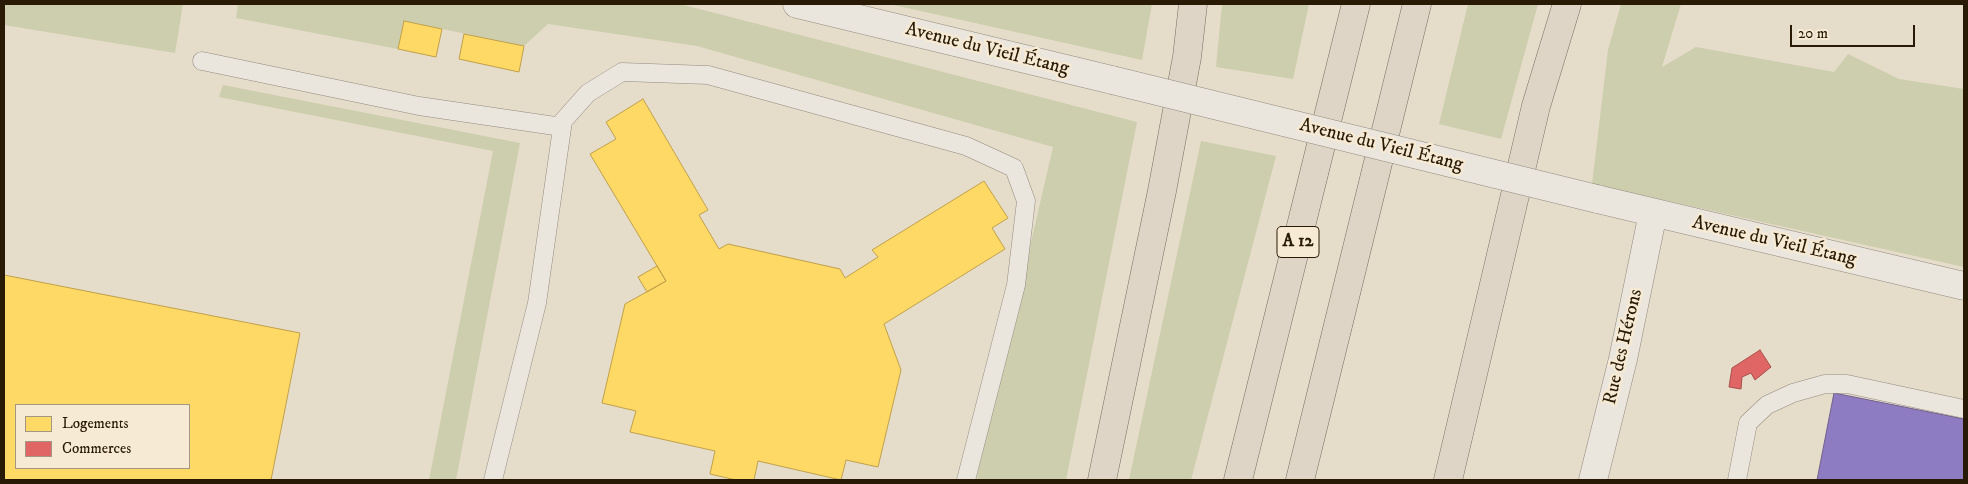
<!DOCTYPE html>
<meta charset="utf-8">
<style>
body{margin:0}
#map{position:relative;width:1968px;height:484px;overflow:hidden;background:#e6dcca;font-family:"IM FELL DW Pica",serif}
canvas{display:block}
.frame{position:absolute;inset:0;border:5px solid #291a05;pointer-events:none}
.legend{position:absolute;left:15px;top:404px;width:175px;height:65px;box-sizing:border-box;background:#f6ead5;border:1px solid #a49782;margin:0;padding:6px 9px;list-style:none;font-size:15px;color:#291a05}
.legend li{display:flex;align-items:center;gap:10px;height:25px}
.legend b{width:25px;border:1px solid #a49782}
.scale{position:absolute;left:1790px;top:25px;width:125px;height:22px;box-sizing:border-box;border:2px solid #291a05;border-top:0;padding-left:6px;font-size:15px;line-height:18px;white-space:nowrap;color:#291a05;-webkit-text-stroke:4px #f6ead5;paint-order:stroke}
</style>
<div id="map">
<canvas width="1968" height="484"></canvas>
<div class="frame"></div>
<ul class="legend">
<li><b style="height:14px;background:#ffd966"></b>Logements</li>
<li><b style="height:14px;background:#e06666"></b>Commerces</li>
</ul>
<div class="scale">20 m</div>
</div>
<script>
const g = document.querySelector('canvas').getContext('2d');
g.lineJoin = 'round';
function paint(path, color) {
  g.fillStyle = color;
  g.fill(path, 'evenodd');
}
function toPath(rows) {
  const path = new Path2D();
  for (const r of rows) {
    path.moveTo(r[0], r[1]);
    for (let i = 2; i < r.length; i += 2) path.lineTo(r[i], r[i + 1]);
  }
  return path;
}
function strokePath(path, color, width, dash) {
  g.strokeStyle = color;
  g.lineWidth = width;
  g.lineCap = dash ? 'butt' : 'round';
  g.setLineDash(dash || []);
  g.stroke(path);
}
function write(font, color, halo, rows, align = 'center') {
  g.font = font + ' "IM FELL DW Pica",serif';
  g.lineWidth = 5;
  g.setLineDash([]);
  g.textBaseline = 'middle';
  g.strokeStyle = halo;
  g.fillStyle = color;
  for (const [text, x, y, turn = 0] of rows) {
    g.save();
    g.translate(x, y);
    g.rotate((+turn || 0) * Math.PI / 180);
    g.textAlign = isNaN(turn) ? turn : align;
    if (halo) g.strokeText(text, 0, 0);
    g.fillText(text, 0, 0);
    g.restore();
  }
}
const green = toPath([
 [4,4,183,4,175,53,4,25],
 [238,4,680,4,1137,122,1066,480,976,480,1053,147,697,46,548,24,524,46,404,21,398,49,236,18],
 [889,4,1152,4,1142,60],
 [1222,4,1309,4,1293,79,1216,67],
 [1468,4,1538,4,1501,139,1439,124],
 [1621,4,1681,4,1662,67,1696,47,1834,72,1848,54,1899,79,1964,89,1964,267,1592,184,1608,50],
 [223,85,520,143,456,480,429,480,493,151,219,97],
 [1201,141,1276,156,1191,480,1129,480]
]);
const homes = toPath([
 [404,21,442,29,436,57,398,49,404,21],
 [464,34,524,46,519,72,459,59,464,34],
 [643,99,708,210,699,215,719,249,728,244,840,269,845,278,878,257,872,250,984,181,1008,218,992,228,1005,249,884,324,901,370,878,467,846,460,841,480,758,461,754,480,736,480,710,474,715,451,630,432,636,411,602,403,625,304,666,281,590,154,616,139,606,122,643,99],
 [657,266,666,281,647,292,638,277,657,266],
 [4,275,300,333,271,480,4,480,4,275],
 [16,405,189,405,189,468,16,468,16,405]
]);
const shops = toPath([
 [1760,350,1771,367,1755,380,1751,373,1742,377,1741,389,1729,387,1732,368,1760,350]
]);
const offices = toPath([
 [1834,393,1964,419,1964,480,1817,480,1834,393]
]);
const service = toPath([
 [202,61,419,106,562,127],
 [493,480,537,303,563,121,588,93,622,72,708,75,966,146,1014,168,1026,201,1016,285,966,480],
 [1737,480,1748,423,1767,405,1793,393,1825,384,1847,384,1964,409]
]);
const minor = toPath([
 [797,4,1112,80],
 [1597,199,1964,286],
 [1593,480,1623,359,1653,213]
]);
const motorway = toPath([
 [1102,480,1162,191,1187,57,1193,4],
 [1238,480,1356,4],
 [1300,480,1417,4],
 [1448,480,1536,106,1567,4]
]);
const minorBridge = toPath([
 [1112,80,1597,199]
]);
const shields = [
 [1298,242,42]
];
const shieldNames = [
 ["A 12",1298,242]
];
const streetNames = [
 ["Avenue du Vieil Étang",987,50,14],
 ["Avenue du Vieil Étang",1381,146,14],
 ["Avenue du Vieil Étang",1774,242,13],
 ["Rue des Hérons",1624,347,-77]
];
paint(green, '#cccead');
paint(homes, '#ffd966');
strokePath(homes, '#bfa049', 1);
paint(shops, '#e06666');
strokePath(shops, '#a94f49', 1);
paint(offices, '#8e7cc3');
strokePath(offices, '#705f8a', 1);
strokePath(service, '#928b7f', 19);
strokePath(minor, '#928b7f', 29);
strokePath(motorway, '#777064', 29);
strokePath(service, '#eae5dd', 18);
strokePath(minor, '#eae5dd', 28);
strokePath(motorway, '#ded5c7', 28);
strokePath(minorBridge, '#928b7f', 29, []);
strokePath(minorBridge, '#eae5dd', 28);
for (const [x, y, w] of shields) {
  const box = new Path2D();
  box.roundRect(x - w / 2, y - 15.5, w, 31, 4);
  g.fillStyle = '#f6ead5';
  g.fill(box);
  strokePath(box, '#291a05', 1);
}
write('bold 18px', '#291a05', null, shieldNames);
write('19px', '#291a05', '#f6ead5', streetNames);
</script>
